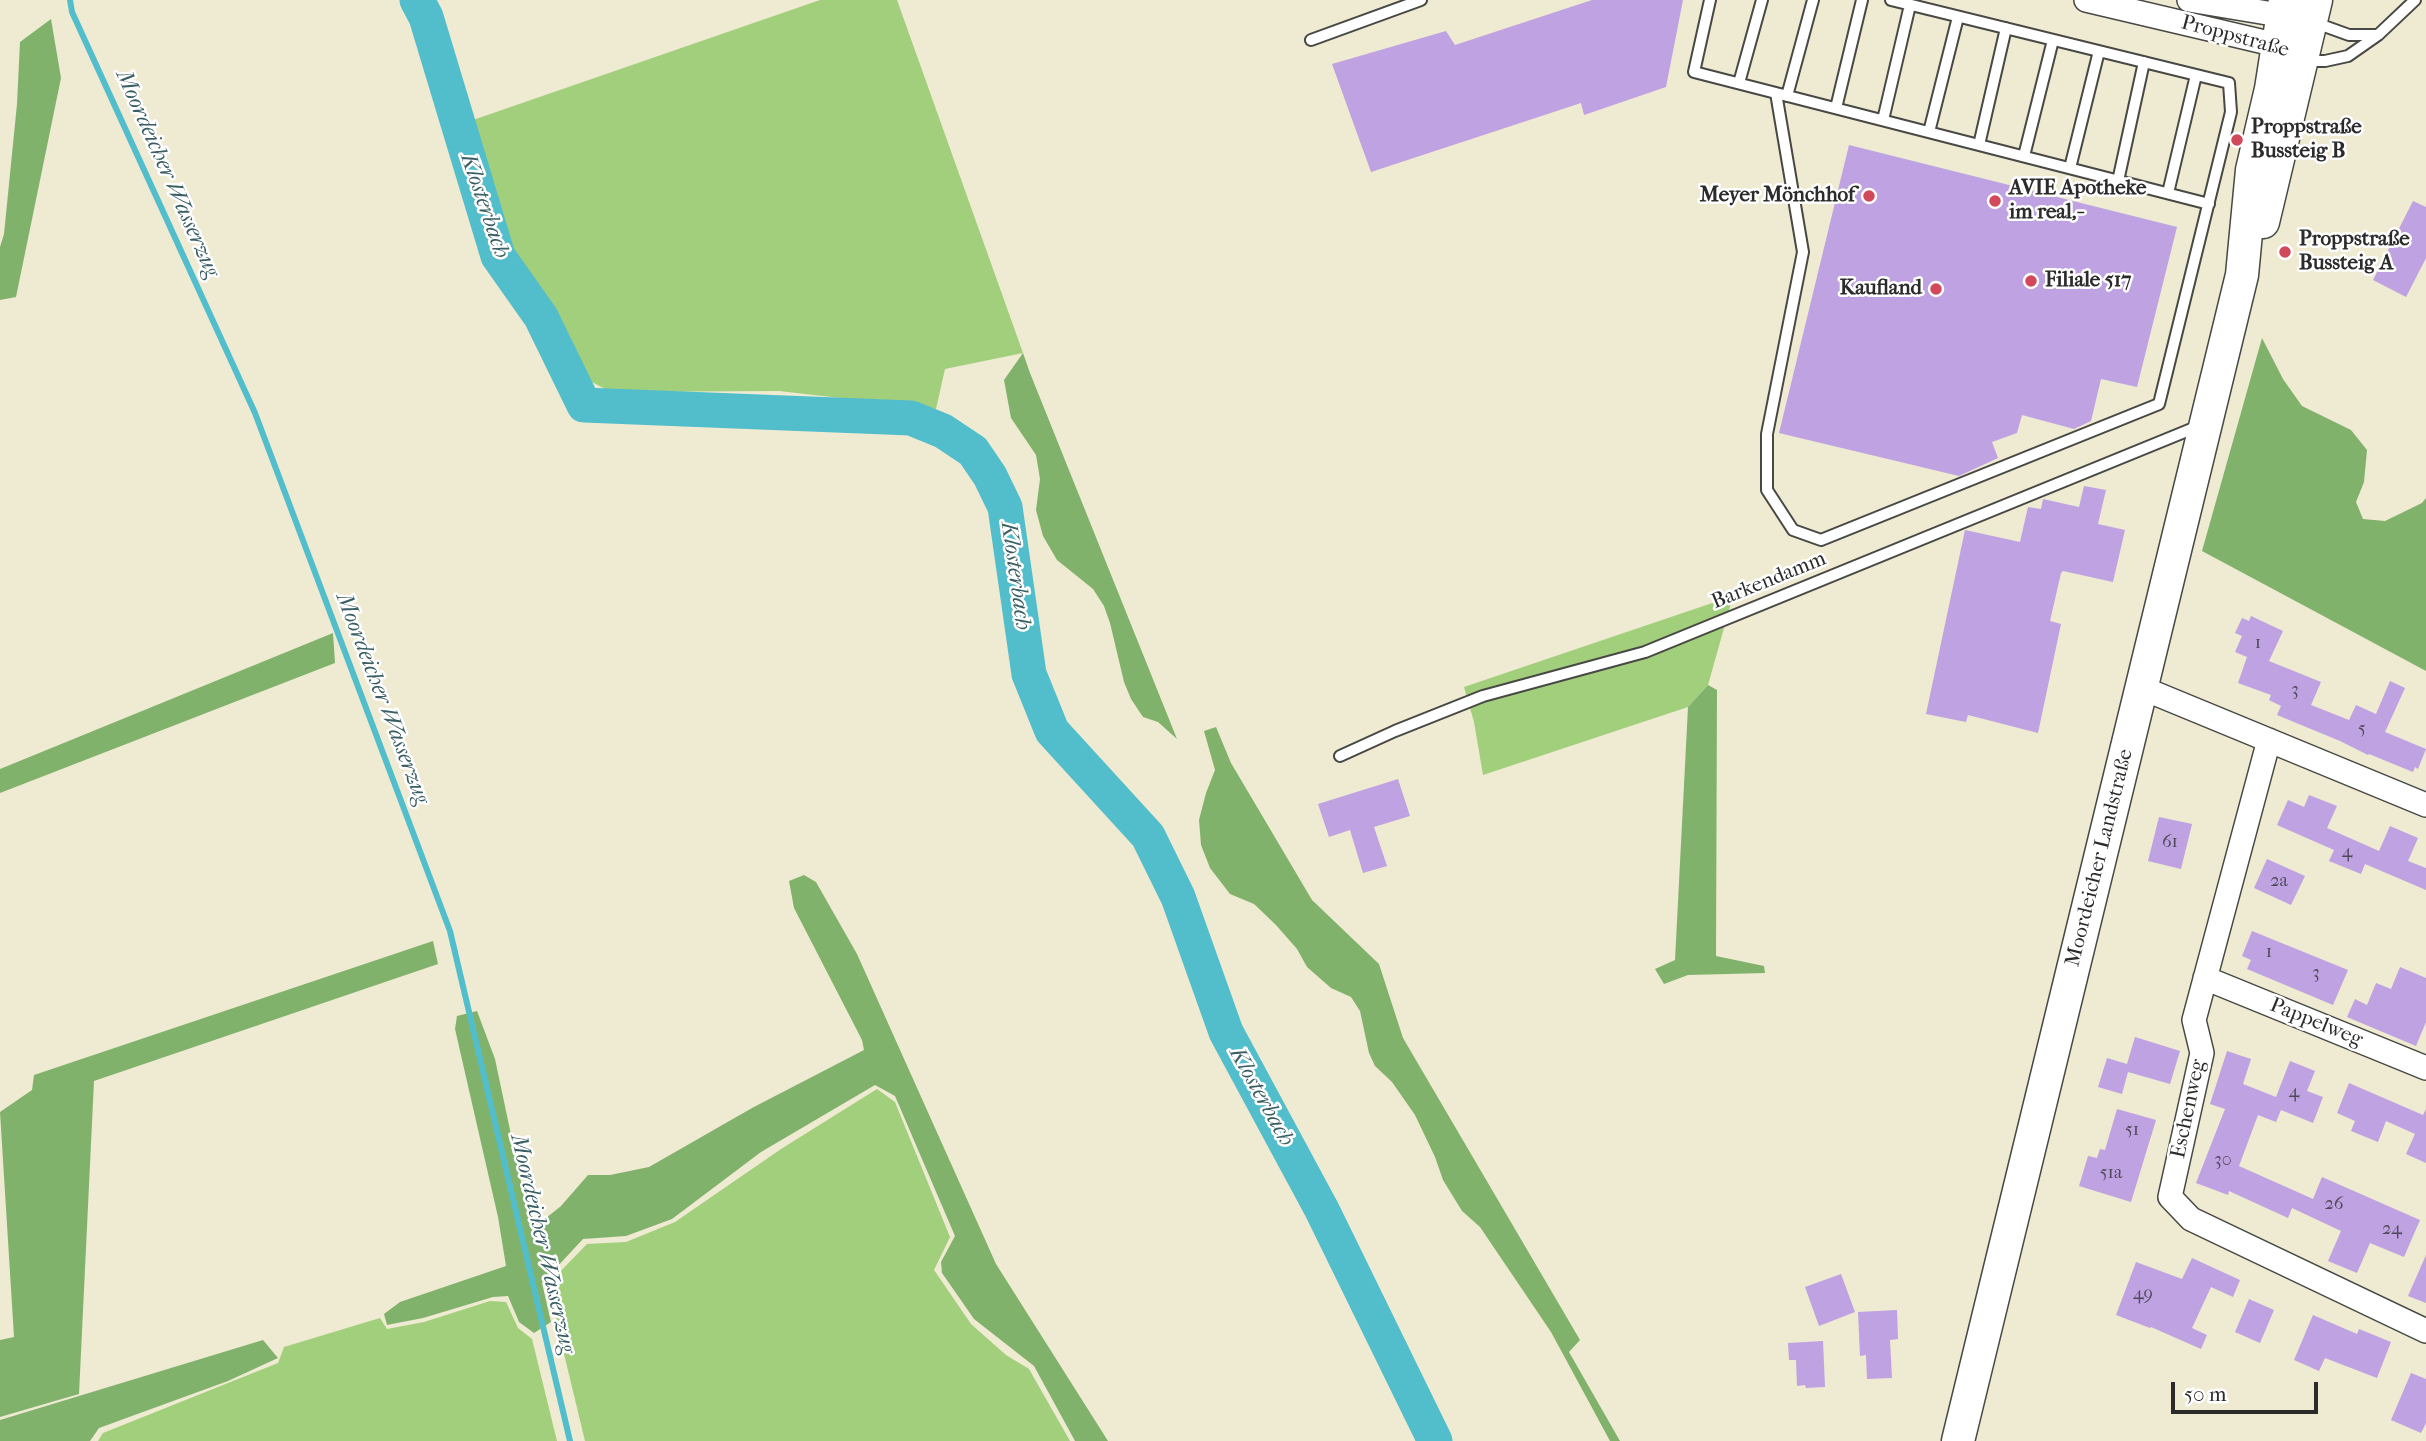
<!DOCTYPE html>
<meta charset="utf-8">
<style>
body{margin:0}
#map{position:relative;width:2426px;height:1441px;overflow:hidden;background:#efead2;font-family:"IM FELL French Canon",serif}
canvas{display:block}
.scale{position:absolute;left:2171px;top:1382px;width:147px;height:32px;box-sizing:border-box;border:4px solid #2b2b2b;border-top:0;padding-left:9px;font-size:21px;line-height:24px;white-space:nowrap;color:#2b2b2b;-webkit-text-stroke:5px #fff;paint-order:stroke}
</style>
<div id="map">
<canvas width="2426" height="1441"></canvas>
<div class="scale">50 m</div>
</div>
<script>
const g = document.querySelector('canvas').getContext('2d');
g.lineJoin = 'round';
function paint(path, color) {
  g.fillStyle = color;
  g.fill(path, 'evenodd');
}
function toPath(rows) {
  const path = new Path2D();
  for (const r of rows) {
    path.moveTo(r[0], r[1]);
    for (let i = 2; i < r.length; i += 2) path.lineTo(r[i], r[i + 1]);
  }
  return path;
}
function strokePath(path, color, width, dash) {
  g.strokeStyle = color;
  g.lineWidth = width;
  g.lineCap = dash ? 'butt' : 'round';
  g.setLineDash(dash || []);
  g.stroke(path);
}
function write(font, color, halo, rows, align = 'center') {
  g.font = font + ' "IM FELL French Canon",serif';
  g.lineWidth = 5;
  g.setLineDash([]);
  g.textBaseline = 'middle';
  g.strokeStyle = halo;
  g.fillStyle = color;
  for (const [text, x, y, turn = 0] of rows) {
    g.save();
    g.translate(x, y);
    g.rotate((+turn || 0) * Math.PI / 180);
    g.textAlign = isNaN(turn) ? turn : align;
    if (halo) g.strokeText(text, 0, 0);
    g.fillText(text, 0, 0);
    g.restore();
  }
}
const green = toPath([
 [820,0,897,0,1023,353,945,369,936,409,779,391,611,392,586,379,563,327,509,244,473,120],
 [1733,596,1708,685,1688,707,1483,775,1474,722,1464,687],
 [877,1089,895,1102,950,1237,934,1270,971,1324,1006,1355,1029,1369,1070,1441,585,1441,558,1329,551,1281,587,1244,626,1242,675,1222,781,1149],
 [490,1301,506,1302,518,1328,532,1339,557,1441,98,1441,103,1433,278,1363,284,1347,380,1318,387,1329,424,1322]
]);
const forest = toPath([
 [51,19,61,78,16,297,0,300,0,247,4,234,17,104,20,42],
 [2262,338,2283,379,2302,406,2351,430,2367,450,2364,482,2356,502,2363,519,2385,521,2422,503,2426,498,2426,671,2202,551],
 [1023,353,1030,373,1177,739,1158,722,1143,717,1131,699,1124,682,1110,623,1104,606,1093,589,1057,560,1043,536,1036,510,1040,479,1036,455,1011,418,1004,380],
 [333,633,335,663,0,793,0,769],
 [1708,685,1717,690,1716,956,1764,966,1765,973,1688,975,1664,984,1655,969,1675,960,1688,707],
 [1216,727,1231,763,1312,900,1379,964,1403,1038,1580,1340,1569,1352,1620,1441,1610,1441,1551,1332,1480,1227,1462,1211,1443,1180,1435,1157,1415,1115,1392,1082,1375,1066,1369,1053,1360,1011,1351,997,1331,988,1307,967,1297,949,1276,925,1254,904,1230,894,1210,868,1201,845,1199,820,1206,793,1215,770,1204,731],
 [804,875,816,882,857,954,996,1264,1108,1441,1075,1441,1034,1366,974,1319,942,1273,941,1262,955,1236,895,1096,875,1085,761,1152,672,1219,626,1236,583,1239,542,1283,551,1322,534,1333,519,1322,508,1296,493,1297,423,1318,387,1325,384,1314,400,1302,506,1266,498,1217,455,1029,457,1016,477,1011,495,1059,528,1215,541,1222,561,1206,588,1175,610,1175,649,1167,752,1108,864,1050,862,1040,794,908,789,881],
 [433,941,438,964,94,1081,79,1394,0,1417,0,1340,14,1337,0,1112,32,1090,34,1075],
 [263,1340,278,1358,228,1381,99,1428,90,1441,0,1441,0,1420]
]);
const stream = toPath([
 [70,0,72,12,255,413,450,931,570,1441]
]);
const river = toPath([
 [417,0,426,17,498,256,541,317,584,405,911,418,943,431,973,451,990,476,1005,507,1029,674,1052,731,1148,836,1178,897,1226,1032,1322,1210,1435,1441]
]);
const building = toPath([
 [1592,0,1683,0,1666,87,1584,115,1581,103,1371,172,1332,64,1446,31,1455,45],
 [1849,145,2177,227,2137,387,2101,379,2091,421,2074,429,2022,415,2017,433,1992,442,1998,458,1959,476,1779,433],
 [2413,201,2426,207,2426,258,2406,297,2373,280],
 [2084,486,2106,490,2098,524,2125,530,2113,582,2063,571,2061,573,2050,621,2061,624,2038,733,1968,715,1966,722,1926,714,1965,530,2020,542,2028,507,2041,509,2043,499,2079,507],
 [2251,616,2283,631,2269,661,2321,682,2311,705,2349,720,2356,705,2376,714,2390,681,2405,688,2385,732,2426,749,2418,769,2415,767,2413,772,2369,754,2368,755,2340,741,2277,715,2281,706,2269,700,2271,695,2238,683,2247,657,2235,652,2242,636,2235,633,2242,618,2249,621],
 [1398,779,1410,816,1374,827,1387,866,1363,873,1350,830,1329,837,1318,804],
 [2309,795,2337,806,2327,828,2379,851,2390,826,2418,838,2408,861,2426,868,2426,890,2365,864,2361,874,2329,861,2334,850,2277,825,2288,800,2304,807],
 [2159,817,2192,824,2181,869,2148,861],
 [2267,859,2305,876,2291,905,2254,888],
 [2252,931,2348,970,2333,1005,2247,969,2251,960,2242,956],
 [2400,967,2426,978,2426,1022,2416,1046,2347,1017,2355,999,2367,1005,2376,983,2391,989],
 [2135,1037,2180,1051,2170,1084,2128,1072,2122,1094,2098,1087,2107,1058,2127,1064],
 [2227,1051,2251,1059,2243,1084,2276,1097,2290,1061,2315,1071,2307,1091,2323,1097,2313,1123,2281,1110,2276,1122,2258,1115,2239,1166,2313,1199,2322,1177,2420,1220,2404,1257,2370,1243,2357,1273,2328,1261,2341,1231,2292,1208,2288,1218,2229,1191,2228,1195,2196,1183,2225,1109,2210,1104],
 [2349,1083,2423,1115,2426,1109,2426,1163,2406,1154,2415,1134,2386,1121,2378,1142,2351,1131,2355,1121,2337,1113],
 [2117,1109,2156,1120,2131,1202,2079,1186,2088,1156,2097,1158,2100,1149,2105,1150],
 [2426,1255,2426,1303,2408,1296],
 [2192,1258,2240,1280,2233,1297,2211,1287,2192,1328,2207,1335,2201,1349,2151,1327,2150,1328,2116,1315,2136,1262,2182,1279],
 [1841,1274,1855,1312,1819,1326,1805,1287],
 [2249,1299,2274,1310,2260,1343,2235,1332],
 [1897,1310,1898,1339,1890,1340,1892,1378,1867,1379,1866,1355,1860,1356,1858,1312],
 [2313,1315,2357,1334,2359,1329,2391,1342,2377,1378,2325,1358,2319,1371,2294,1360],
 [1823,1341,1825,1387,1806,1388,1805,1385,1797,1386,1796,1360,1789,1360,1788,1343],
 [2411,1373,2426,1379,2426,1423,2421,1433,2391,1420]
]);
const lane = toPath([
 [1710,0,1694,72,2209,204],
 [2313,22,2349,35,2378,35],
 [1311,40,1421,0],
 [2304,56,2316,61,2325,61,2348,56,2378,35,2415,0],
 [1739,83,1762,0],
 [1776,93,1803,252,1767,434,1767,490,1793,530,1821,540,2159,404,2231,112,2229,83,1891,0],
 [1787,96,1813,0],
 [1836,108,1862,0],
 [1883,120,1910,5],
 [1929,132,1958,17],
 [1979,145,2006,28],
 [2024,156,2053,40],
 [2070,168,2099,51],
 [2118,181,2144,62],
 [2168,193,2196,75],
 [1340,756,1395,731,1483,696,1645,652,2199,426]
]);
const street = toPath([
 [2086,0,2277,45,2290,50],
 [2189,0,2297,18],
 [2142,688,2426,805],
 [2269,740,2194,1020,2202,1053,2170,1197,2191,1219,2426,1331],
 [2205,978,2426,1068]
]);
const secondary = toPath([
 [2263,222,2316,0],
 [1958,1441,2242,275,2252,170,2271,89,2285,0]
]);
const markers = [
 [2237,140,7,"#d1495b"],
 [1869,196,7,"#d1495b"],
 [1995,201,7,"#d1495b"],
 [2285,252,7,"#d1495b"],
 [2031,281,7,"#d1495b"],
 [1936,289,7,"#d1495b"]
];
const numberNames = [
 ["1",2258,644],
 ["3",2295,691],
 ["5",2362,730],
 ["61",2170,843],
 ["4",2347,853],
 ["2a",2279,882],
 ["1",2269,953],
 ["3",2316,974],
 ["4",2294,1093],
 ["51",2132,1131],
 ["30",2223,1161],
 ["51a",2111,1174],
 ["26",2334,1205],
 ["24",2392,1230],
 ["49",2143,1295]
];
const streetNames = [
 ["Proppstraße",2235,37,15],
 ["Barkendamm",1769,581,-22],
 ["Moordeicher Landstraße",2100,858,-76],
 ["Pappelweg",2316,1023,22],
 ["Eschenweg",2189,1109,-78]
];
const poiNames = [
 ["Proppstraße",2251,128],
 ["Bussteig B",2251,152],
 ["AVIE Apotheke",2009,189],
 ["im real,-",2009,213],
 ["Meyer Mönchhof",1855,196,"right"],
 ["Proppstraße",2299,240],
 ["Bussteig A",2299,264],
 ["Filiale 517",2045,281],
 ["Kaufland",1922,289,"right"]
];
const waterNames = [
 ["Moordeicher Wasserzug",167,174,66],
 ["Klosterbach",484,206,71],
 ["Klosterbach",1015,576,82],
 ["Moordeicher Wasserzug",382,699,69],
 ["Klosterbach",1261,1097,61],
 ["Moordeicher Wasserzug",542,1244,77]
];
paint(green, '#a2cf7c');
paint(forest, '#81b26c');
strokePath(stream, '#52becc', 6);
strokePath(river, '#52becc', 35);
paint(building, '#bea2e1');
strokePath(lane, '#484844', 14);
strokePath(street, '#484844', 26);
strokePath(secondary, '#484844', 35);
strokePath(lane, '#fff', 10);
strokePath(street, '#fff', 23);
strokePath(secondary, '#fff', 32);
for (const [x, y, r, color] of markers) {
  const dot = new Path2D();
  dot.arc(x, y, r, 0, 2 * Math.PI);
  g.fillStyle = color;
  g.fill(dot);
  strokePath(dot, '#fff', 2.5);
}
write('18px', '#504958', null, numberNames);
write('21px', '#2b2b2b', '#fff', streetNames);
write('bold 21px', '#2b2b2b', '#fff', poiNames, 'left');
write('italic 23px', '#395e63', '#fff', waterNames);
</script>
